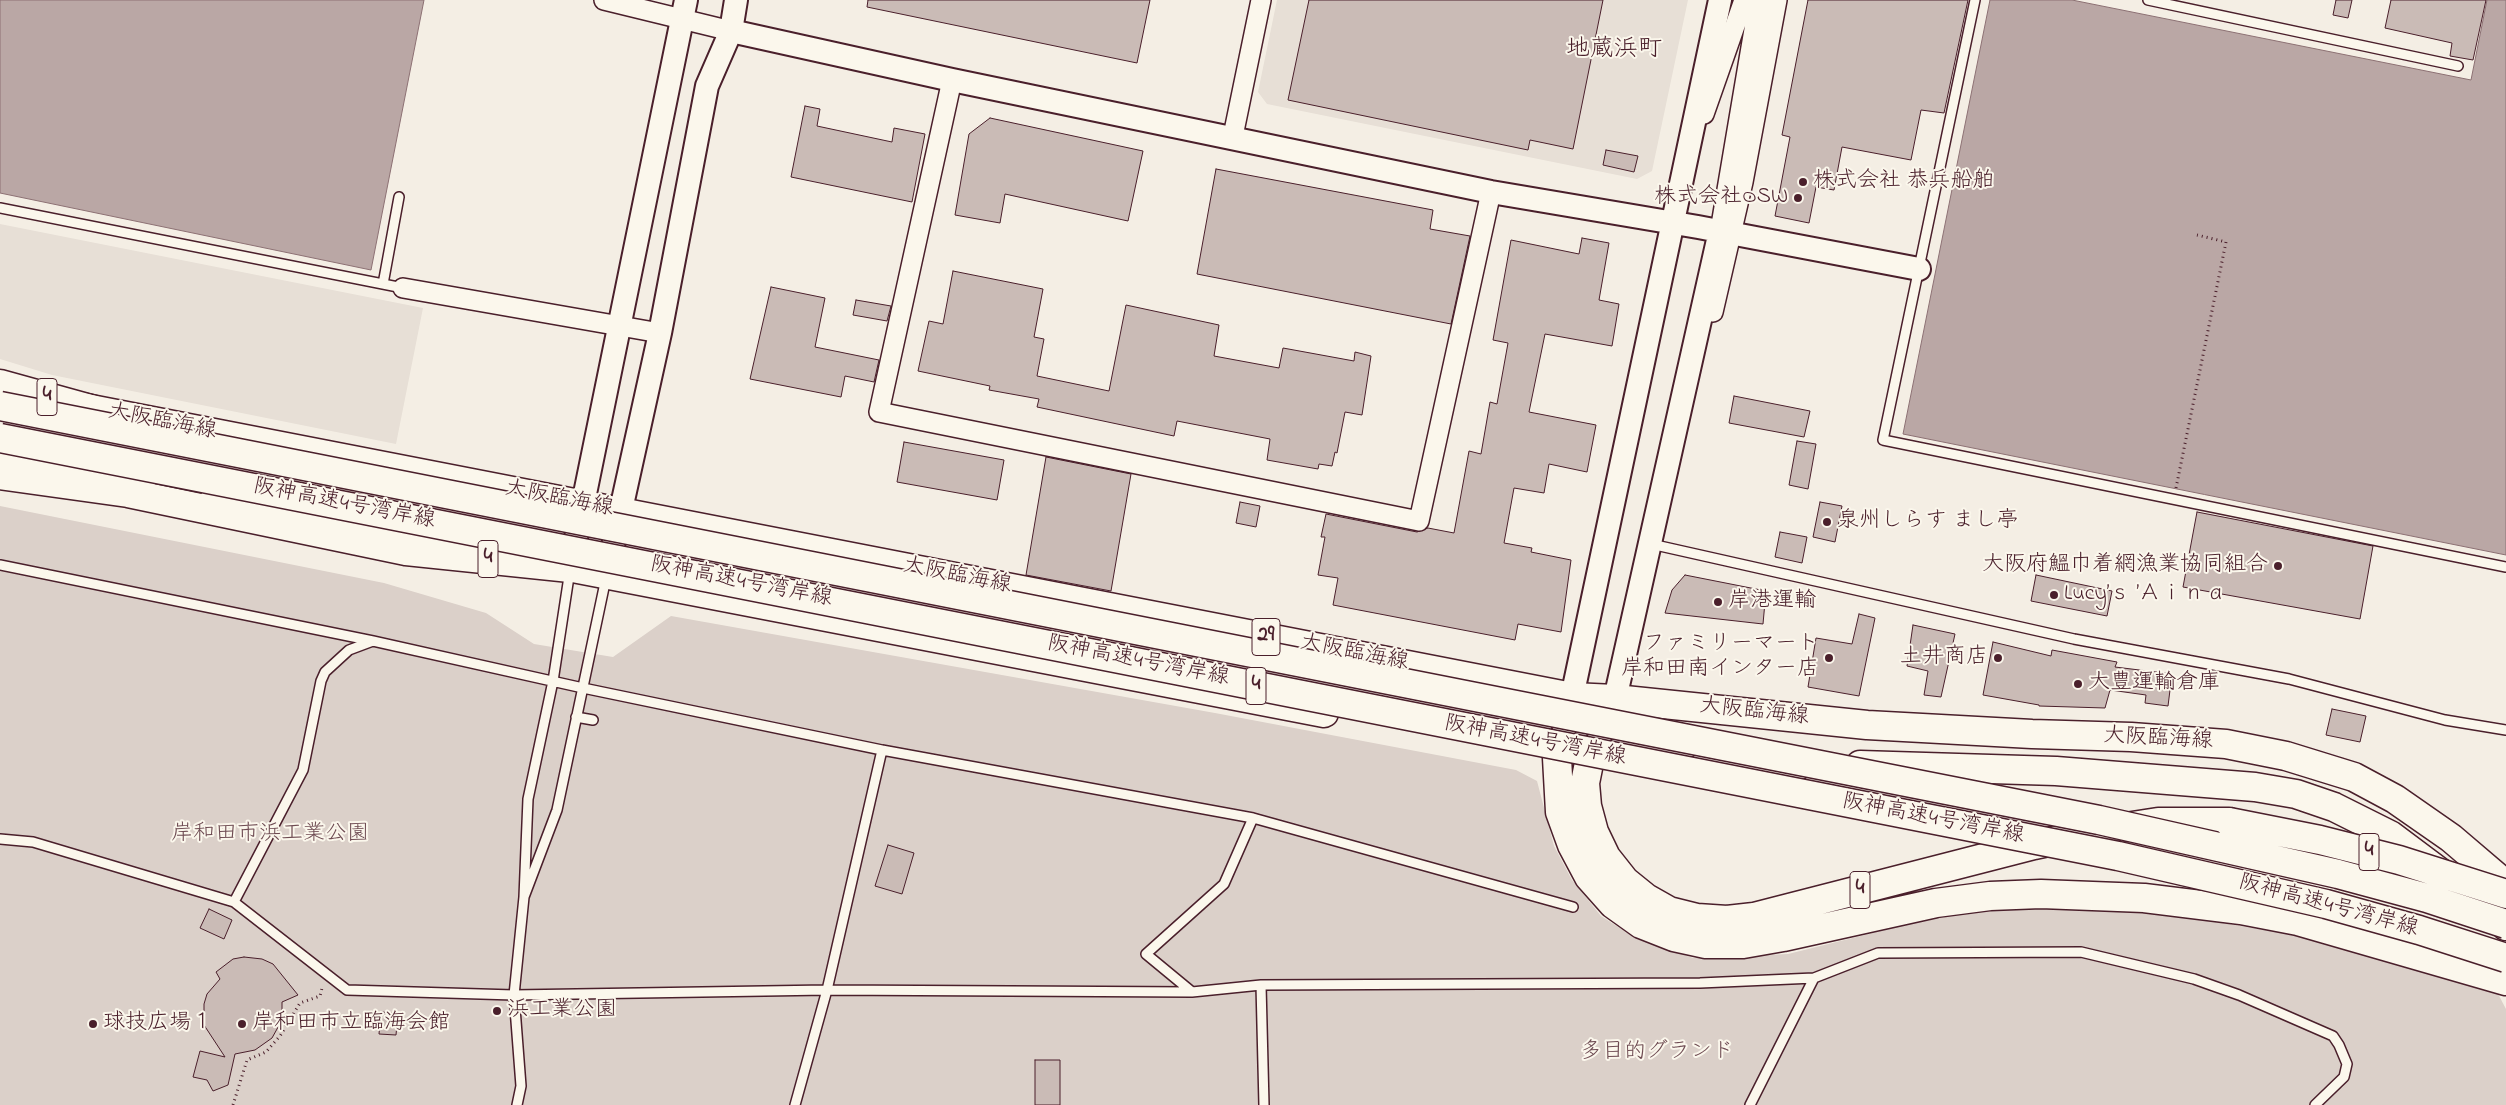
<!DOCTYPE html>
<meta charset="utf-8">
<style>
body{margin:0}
canvas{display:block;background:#f4eee4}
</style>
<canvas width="2506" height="1105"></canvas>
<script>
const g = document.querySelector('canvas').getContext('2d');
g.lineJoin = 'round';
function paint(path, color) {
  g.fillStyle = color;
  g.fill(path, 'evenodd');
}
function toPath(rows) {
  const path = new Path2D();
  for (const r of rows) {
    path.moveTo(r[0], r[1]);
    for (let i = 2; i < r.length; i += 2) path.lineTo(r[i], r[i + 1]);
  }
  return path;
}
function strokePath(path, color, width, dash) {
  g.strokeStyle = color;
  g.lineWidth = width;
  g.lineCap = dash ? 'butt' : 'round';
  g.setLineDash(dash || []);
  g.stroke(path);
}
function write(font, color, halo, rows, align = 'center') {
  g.font = font + ' "Indie Flower","Klee One",sans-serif';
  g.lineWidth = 4;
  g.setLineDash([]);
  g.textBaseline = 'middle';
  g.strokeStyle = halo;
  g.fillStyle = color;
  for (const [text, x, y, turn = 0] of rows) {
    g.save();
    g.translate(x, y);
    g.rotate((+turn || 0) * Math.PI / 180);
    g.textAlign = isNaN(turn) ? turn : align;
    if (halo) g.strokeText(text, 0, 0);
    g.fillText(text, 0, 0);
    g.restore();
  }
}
const built = toPath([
 [1277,0,1688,0,1652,171,1637,179,1267,104,1258,92],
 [0,224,423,308,396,444,52,375,0,359]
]);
const green = toPath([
 [0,506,384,583,486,613,534,644,613,657,671,616,1215,713,1516,770,1537,781,1554,846,1572,880,1601,916,1637,939,1693,958,1788,954,1901,926,1975,911,2086,908,2173,915,2283,933,2392,960,2497,992,2506,1009,2506,1105,0,1105]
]);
const water = toPath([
 [0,0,424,0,371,270,0,193,0,0],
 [1990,0,2072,0,2471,80,2487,0,2506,0,2506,555,1903,434,1990,0]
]);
const building = toPath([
 [868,0,1150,0,1137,63,867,7,868,0],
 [1309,0,1603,0,1573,149,1530,140,1528,150,1288,100,1309,0],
 [1808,0,1968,0,1944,113,1921,110,1911,160,1842,147,1834,190,1816,187,1809,223,1775,216,1790,137,1782,135,1808,0],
 [2336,0,2352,0,2348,18,2333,15,2336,0],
 [2391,0,2486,0,2473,60,2450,56,2452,43,2385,28,2391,0],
 [805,106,820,109,817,126,892,142,894,128,925,134,912,202,791,177,805,106],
 [990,118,1143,151,1128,221,1005,194,1000,223,955,215,969,134,990,118],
 [1606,150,1638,156,1634,172,1603,165,1606,150],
 [1216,169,1433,210,1430,229,1470,236,1451,324,1197,274,1216,169],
 [1582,238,1609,243,1599,300,1619,304,1612,346,1545,334,1529,412,1596,425,1587,472,1549,464,1544,493,1514,488,1504,543,1532,548,1531,552,1571,560,1561,632,1518,624,1515,640,1333,605,1338,578,1318,575,1325,537,1321,537,1326,514,1417,532,1428,528,1454,533,1469,451,1481,454,1490,402,1497,404,1508,343,1493,340,1511,240,1579,254,1582,238],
 [953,271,1043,289,1034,337,1044,339,1037,376,1109,391,1126,305,1219,325,1214,356,1279,368,1283,348,1354,361,1355,352,1371,356,1362,415,1345,412,1337,453,1335,452,1332,466,1319,464,1318,469,1267,460,1270,439,1177,421,1174,436,1037,407,1039,399,989,390,990,386,918,371,929,321,943,324,953,271],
 [771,287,825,298,815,347,879,360,874,382,845,376,841,397,750,379,771,287],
 [856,300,891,306,887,321,853,315,856,300],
 [1734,396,1810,411,1804,437,1729,423,1734,396],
 [1797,441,1816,444,1808,489,1789,485,1797,441],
 [904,442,1004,460,997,500,897,482,904,442],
 [1046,457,1131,474,1111,591,1026,575,1046,457],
 [1240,502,1260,506,1256,527,1236,523,1240,502],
 [1820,502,1842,506,1835,542,1813,537,1820,502],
 [2197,512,2373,546,2360,619,2183,587,2197,512],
 [1780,532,1807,537,1802,563,1775,557,1780,532],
 [1685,575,1766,591,1763,624,1665,613,1672,590,1685,575],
 [2036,575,2112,591,2107,616,2031,601,2036,575],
 [1859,614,1875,618,1859,696,1808,687,1816,638,1852,644,1859,614],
 [1913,625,1955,634,1941,697,1924,695,1928,671,1907,666,1913,625],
 [1993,642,2051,656,2052,650,2117,662,2115,667,2172,674,2168,706,2145,703,2146,695,2110,690,2105,708,2039,706,2039,705,1983,695,1993,642],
 [2332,709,2366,716,2360,742,2326,735,2332,709],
 [888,845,914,853,902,894,875,886,888,845],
 [209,909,232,920,224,939,200,928,209,909],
 [244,957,262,959,273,964,298,995,282,1002,282,1020,272,1038,255,1050,235,1054,228,1085,213,1091,207,1080,193,1077,200,1051,225,1057,204,1025,204,1004,207,994,220,979,216,972,233,959,244,957],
 [381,1012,398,1013,396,1035,379,1034,381,1012],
 [1035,1060,1060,1060,1060,1105,1035,1105,1035,1060]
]);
const path = toPath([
 [2176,488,2226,242,2197,235],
 [233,1105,247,1060,266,1052,280,1036,300,1003,320,996,322,988]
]);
const service = toPath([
 [1975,0,1883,440,2506,567],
 [2148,0,2458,66],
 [0,208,403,288],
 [383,284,399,197],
 [1651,544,2074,639,2289,679,2445,720,2506,730],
 [0,565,373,641,583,688,882,750,1253,818,1573,907],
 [570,570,553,681,528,799,524,897,557,810,606,578],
 [576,717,593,720],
 [0,839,33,842,234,902,347,990,514,995,827,990,1192,992,1261,985,1700,983,1814,978,1878,953,2081,952,2194,979,2239,995,2333,1036,2339,1045,2347,1064,2344,1077,2315,1105],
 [234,902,303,770,321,681,325,672,349,650,373,641],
 [1261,985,1264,1105],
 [1192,992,1146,954,1224,884,1253,818],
 [517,1105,521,1086,514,995,524,897],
 [795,1105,827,990,882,750],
 [1750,1105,1814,978]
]);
const minor = toPath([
 [604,0,731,31],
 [952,80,879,412,1419,521,1491,192],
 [1704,114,1744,0],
 [1233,136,1261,0],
 [1720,231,1759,0],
 [403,288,660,333],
 [1713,312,1743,182,1777,0]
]);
const tertiary = toPath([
 [731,31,952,80,1491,192,1698,227,1919,269],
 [570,567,686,0],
 [607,573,660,333,707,86,731,31,736,0],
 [1557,758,1572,697,1720,0],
 [1589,763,1615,699,1720,231]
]);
const primary = toPath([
 [70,405,1572,697,1615,699,1867,725,2032,734,2131,737,2226,744,2286,756,2354,777,2395,799,2451,838,2498,878,2506,888],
 [0,455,141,483],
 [215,498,463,546],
 [547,563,1324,713],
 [1860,765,2056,771,2255,787,2296,794,2334,807,2390,835,2501,918,2506,926],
 [1702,768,1797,766]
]);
const motorway = toPath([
 [0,384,94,410],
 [0,475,128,493,406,551,570,568],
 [1557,758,1560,812,1572,845,1589,877,1613,904,1641,924,1674,937,1706,944,1743,944,1783,937,1936,903,1990,896,2041,894,2144,898,2241,910,2298,921,2506,981],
 [1589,763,1585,783,1587,806,1594,832,1606,857,1625,881,1646,898,1669,911,1697,918,1727,920,1754,917,2034,845,2100,831,2158,822,2229,822]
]);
const motorwayBridge = toPath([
 [0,406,2099,820,2338,874,2427,898,2506,924],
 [0,438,2118,856,2326,904,2419,930,2506,958],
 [2229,822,2320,840,2399,860,2506,894]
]);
const markers = [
 [1803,182,5,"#4a1f2b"],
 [1798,198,5,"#4a1f2b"],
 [1827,522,5,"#4a1f2b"],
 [2278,566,5,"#4a1f2b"],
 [2054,595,5,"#4a1f2b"],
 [1718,602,5,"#4a1f2b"],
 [1829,658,5,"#4a1f2b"],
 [1998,658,5,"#4a1f2b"],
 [2078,684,5,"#4a1f2b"],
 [497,1011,5,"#4a1f2b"],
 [93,1024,5,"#4a1f2b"],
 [242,1024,5,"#4a1f2b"]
];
const shields = [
 [47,397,20],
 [488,559,20],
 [1266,637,28],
 [1256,686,20],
 [2369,852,20],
 [1860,890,20]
];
const shieldNames = [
 ["4",47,397],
 ["4",488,559],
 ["29",1266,637],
 ["4",1256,686],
 ["4",2369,852],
 ["4",1860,890]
];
const poiNames = [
 ["株式会社 恭兵船舶",1813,182],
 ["株式会社OSW",1788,198,"right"],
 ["泉州しらす まし亭",1837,522],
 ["大阪府鰮巾着網漁業協同組合",2268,566,"right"],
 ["Lucy’ｓ ’Ａｉｎａ",2064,595],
 ["岸港運輸",1728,602],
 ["ファミリーマート",1819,645,"right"],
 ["岸和田南インター店",1819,670,"right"],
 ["土井商店",1988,658,"right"],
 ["大豊運輸倉庫",2088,684],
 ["浜工業公園",507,1011],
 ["球技広場１",103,1024],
 ["岸和田市立臨海会館",252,1024]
];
const streetNames = [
 ["大阪臨海線",162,423,11],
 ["大阪臨海線",559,500,11],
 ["阪神高速4号湾岸線",344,505,11],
 ["大阪臨海線",957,577,11],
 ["阪神高速4号湾岸線",741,583,11],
 ["大阪臨海線",1354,654,11],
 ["阪神高速4号湾岸線",1138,662,11],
 ["大阪臨海線",1754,713,6],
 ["大阪臨海線",2158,740,3],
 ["阪神高速4号湾岸線",1535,742,11],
 ["阪神高速4号湾岸線",1933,820,11],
 ["阪神高速4号湾岸線",2328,907,15]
];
const parkNames = [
 ["岸和田市浜工業公園",270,835],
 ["多目的グランド",1657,1053]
];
const neighbourhoodNames = [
 ["地蔵浜町",1614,51]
];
paint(built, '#e7dfd6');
paint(green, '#dbd0c9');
paint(water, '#baa7a5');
strokePath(water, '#8d7174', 1);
paint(building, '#cabbb6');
strokePath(building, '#4a1f2b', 1);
strokePath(service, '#4a1f2b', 12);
strokePath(minor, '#4a1f2b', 22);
strokePath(tertiary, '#4a1f2b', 26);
strokePath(primary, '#4a1f2b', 31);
strokePath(motorway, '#4a1f2b', 31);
strokePath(path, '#4a1f2b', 3, [1, 4]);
strokePath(service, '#fbf7ec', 9);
strokePath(minor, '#fbf7ec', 19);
strokePath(tertiary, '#fbf7ec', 22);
strokePath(primary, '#fbf7ec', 28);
strokePath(motorway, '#fbf7ec', 28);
strokePath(motorwayBridge, '#4a1f2b', 31, []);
strokePath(motorwayBridge, '#fbf7ec', 28);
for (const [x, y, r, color] of markers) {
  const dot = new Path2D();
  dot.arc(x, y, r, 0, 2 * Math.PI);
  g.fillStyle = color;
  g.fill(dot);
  strokePath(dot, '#fbf7ec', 2);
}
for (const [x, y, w] of shields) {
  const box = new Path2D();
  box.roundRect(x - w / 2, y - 18.5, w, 37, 4);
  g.fillStyle = '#fbf7ec';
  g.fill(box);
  strokePath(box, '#4a1f2b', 1);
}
write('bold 21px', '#4a1f2b', null, shieldNames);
write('22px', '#4a1f2b', '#fbf7ec', poiNames, 'left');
write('22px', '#4a1f2b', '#fbf7ec', streetNames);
write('22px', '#6e4b52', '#fbf7ec', parkNames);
write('24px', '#4a1f2b', '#fbf7ec', neighbourhoodNames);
</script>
